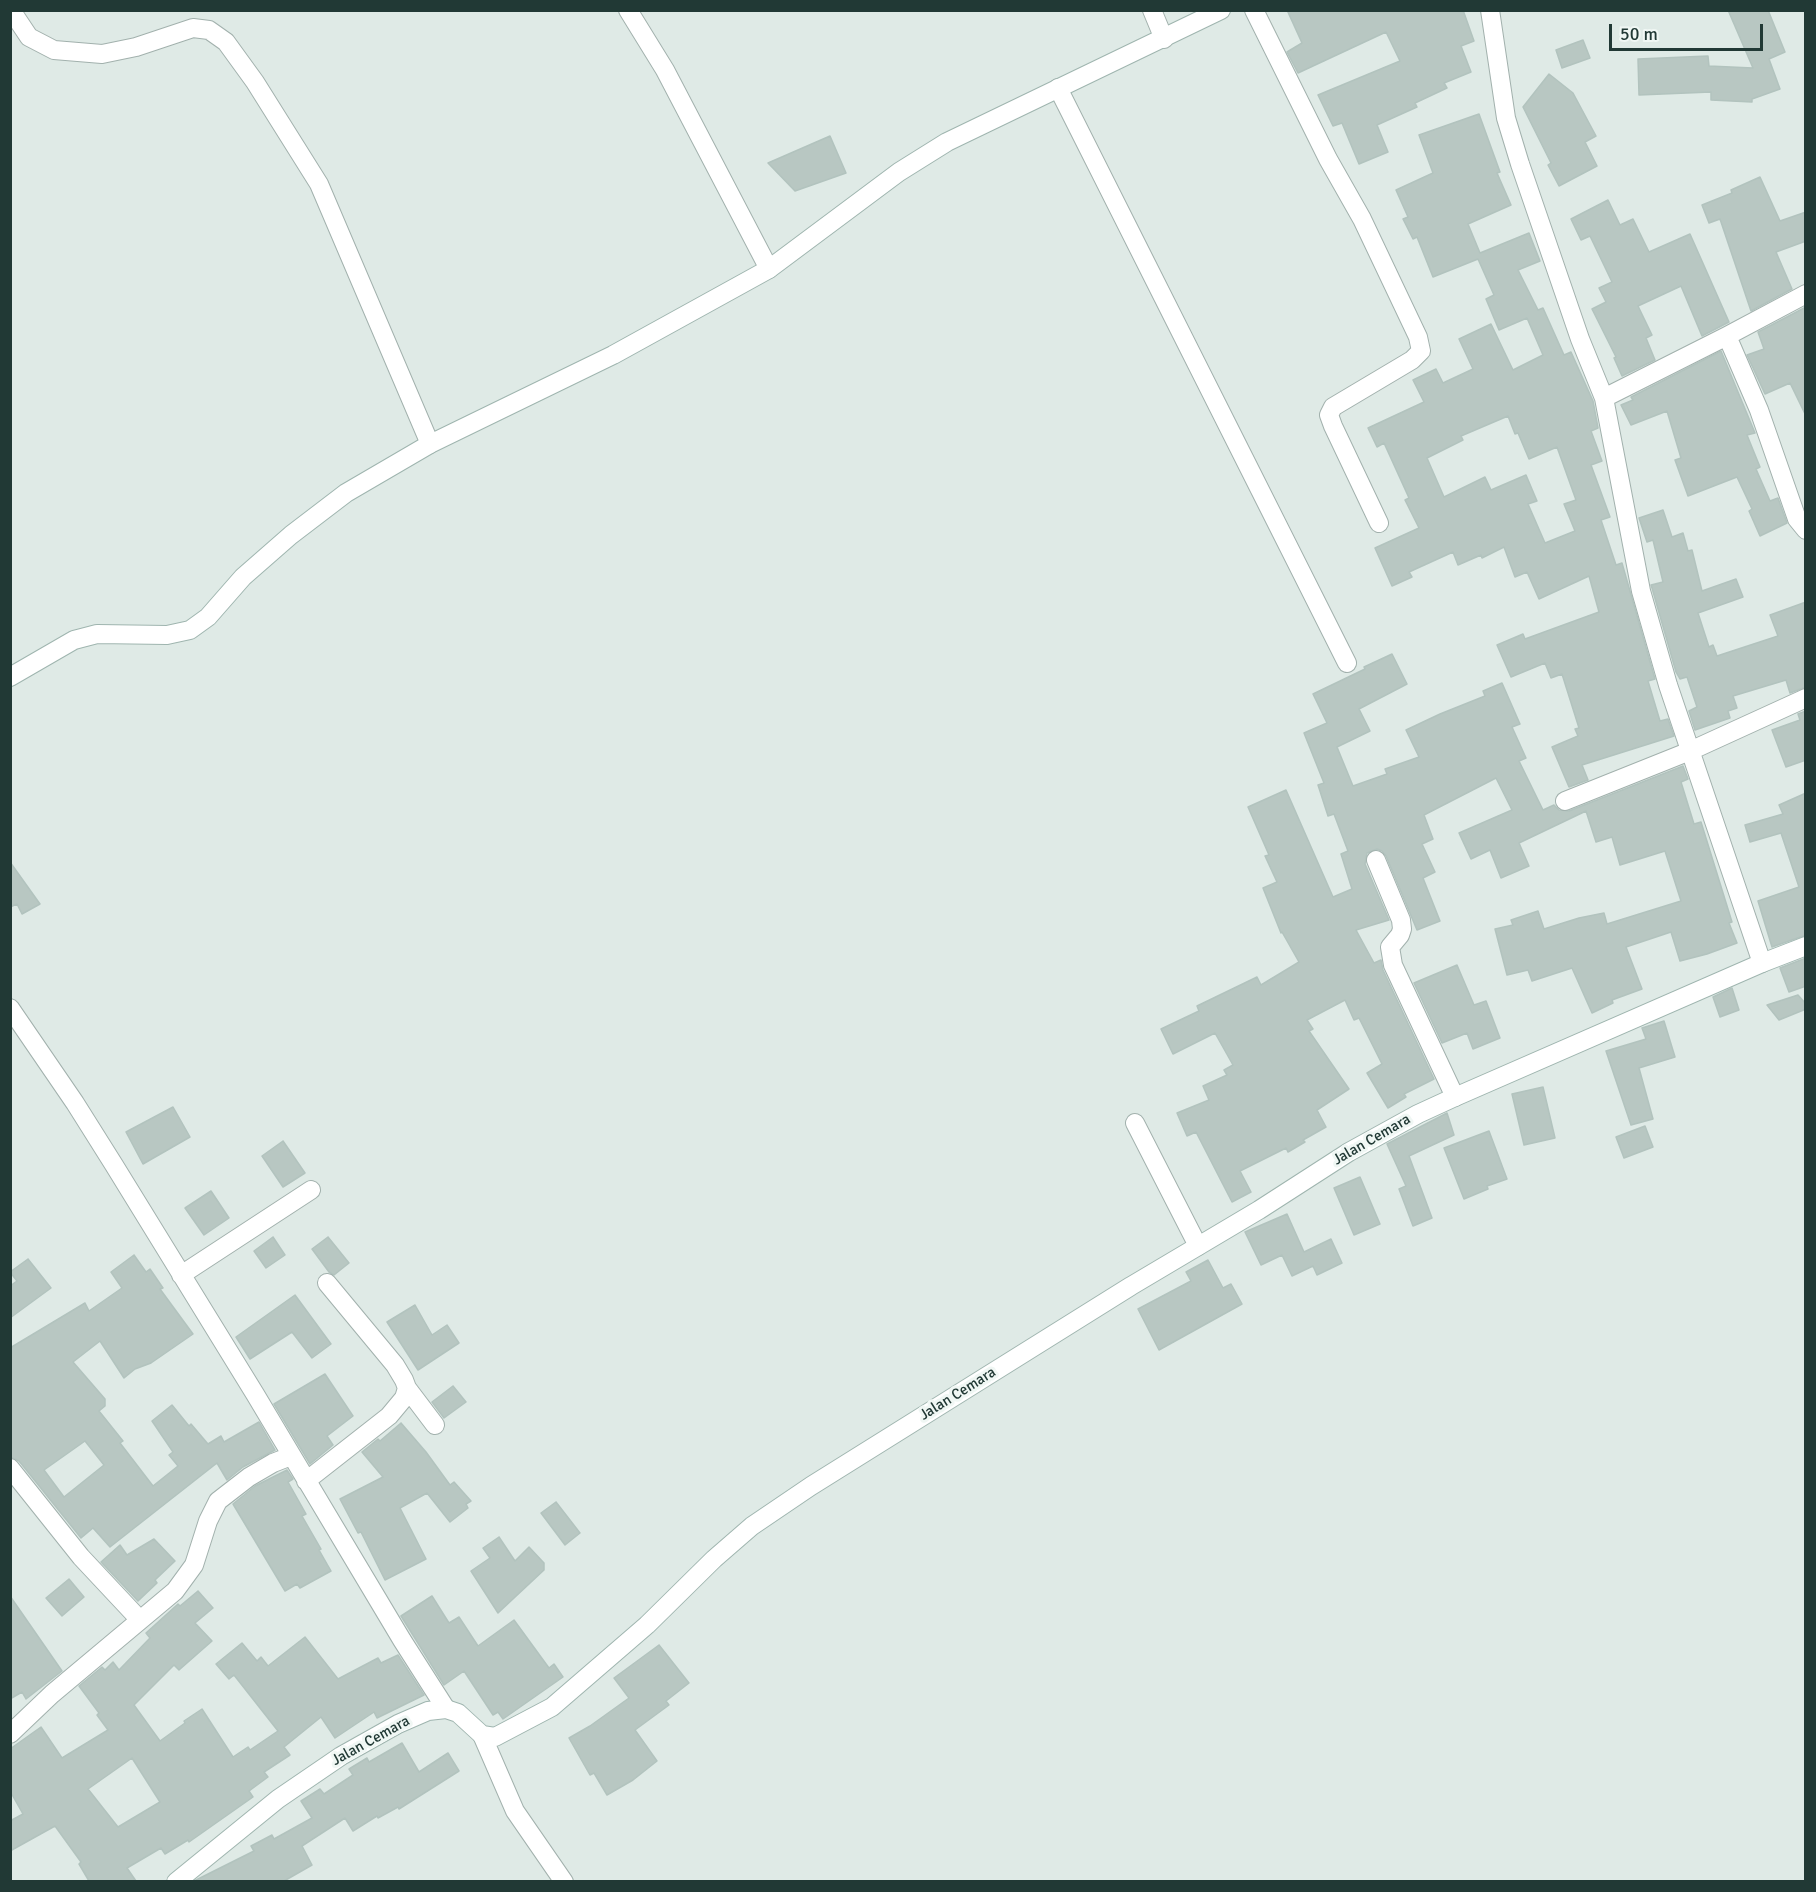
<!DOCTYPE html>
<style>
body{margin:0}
#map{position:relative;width:1816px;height:1892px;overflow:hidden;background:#dfeae6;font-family:Signika,sans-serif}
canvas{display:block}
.frame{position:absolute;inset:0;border:12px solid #213935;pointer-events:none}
.scale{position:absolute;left:1609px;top:24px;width:154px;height:27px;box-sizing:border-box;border:3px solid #213935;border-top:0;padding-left:8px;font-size:18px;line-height:21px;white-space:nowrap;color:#213935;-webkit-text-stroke:4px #f0f7f4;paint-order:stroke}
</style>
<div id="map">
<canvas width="1816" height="1892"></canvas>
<div class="frame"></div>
<div class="scale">50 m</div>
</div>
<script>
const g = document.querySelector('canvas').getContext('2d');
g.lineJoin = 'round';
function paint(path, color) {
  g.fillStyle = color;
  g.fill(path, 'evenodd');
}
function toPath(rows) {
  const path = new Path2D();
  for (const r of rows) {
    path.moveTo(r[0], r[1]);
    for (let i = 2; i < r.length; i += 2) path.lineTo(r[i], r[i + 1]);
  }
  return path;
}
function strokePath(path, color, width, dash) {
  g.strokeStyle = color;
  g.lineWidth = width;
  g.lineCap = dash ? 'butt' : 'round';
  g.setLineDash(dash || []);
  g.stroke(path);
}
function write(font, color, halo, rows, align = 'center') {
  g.font = font + ' Signika,sans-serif';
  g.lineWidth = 6;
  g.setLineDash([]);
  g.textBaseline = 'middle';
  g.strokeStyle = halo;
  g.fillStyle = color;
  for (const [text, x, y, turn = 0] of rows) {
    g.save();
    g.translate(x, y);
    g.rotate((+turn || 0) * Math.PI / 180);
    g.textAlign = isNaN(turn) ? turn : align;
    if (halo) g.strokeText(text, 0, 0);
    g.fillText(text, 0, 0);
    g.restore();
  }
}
const building = toPath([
 [1287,10,1463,10,1474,41,1461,46,1471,72,1444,83,1447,88,1415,103,1417,107,1377,125,1388,152,1359,164,1342,123,1333,126,1318,95,1400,61,1386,32,1298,73,1287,52,1302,43,1287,10],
 [1728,10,1768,10,1785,52,1769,59,1780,89,1752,99,1752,102,1711,100,1711,92,1639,95,1638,59,1708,56,1709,66,1753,68,1728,10],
 [1583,40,1590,58,1562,68,1556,50,1583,40],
 [1549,74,1573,93,1596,136,1585,142,1597,166,1559,186,1548,165,1551,163,1523,107,1549,74],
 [1479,114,1500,172,1497,173,1511,205,1468,224,1480,253,1529,233,1540,261,1518,270,1538,310,1543,308,1564,355,1571,352,1593,401,1598,428,1591,431,1602,461,1591,465,1610,517,1601,520,1616,565,1622,563,1655,679,1648,681,1660,721,1668,719,1674,736,1582,765,1588,780,1569,787,1552,747,1578,736,1575,729,1579,728,1562,674,1551,678,1545,663,1511,677,1497,645,1523,634,1525,639,1599,612,1589,576,1539,599,1527,572,1515,577,1504,547,1482,558,1481,555,1458,565,1453,552,1409,572,1412,577,1392,586,1375,548,1419,528,1405,500,1409,498,1384,443,1377,447,1368,428,1424,402,1413,380,1436,369,1443,383,1473,369,1459,339,1491,324,1513,370,1543,355,1527,318,1499,330,1486,299,1494,295,1478,259,1433,277,1417,237,1413,239,1403,219,1408,217,1396,190,1433,173,1419,135,1479,114],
 [1508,416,1515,434,1518,433,1529,459,1557,447,1576,500,1564,504,1575,531,1545,543,1528,504,1537,501,1526,475,1491,490,1485,477,1444,497,1427,458,1463,440,1461,436,1508,416],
 [830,136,846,173,795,191,768,163,830,136],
 [1760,177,1780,221,1806,212,1806,241,1776,252,1792,289,1751,311,1720,219,1709,223,1702,205,1732,193,1731,190,1760,177],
 [1608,200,1620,225,1633,219,1649,252,1690,234,1729,322,1702,336,1681,286,1638,306,1652,335,1646,338,1655,360,1622,376,1614,358,1616,357,1592,309,1606,302,1599,288,1612,282,1590,236,1581,240,1571,219,1608,200],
 [1806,307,1806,416,1790,383,1765,394,1747,355,1764,349,1758,332,1806,307],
 [1721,351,1755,433,1747,435,1760,467,1756,469,1770,501,1778,498,1787,523,1760,536,1749,511,1752,509,1737,477,1688,496,1675,460,1681,458,1667,411,1631,425,1621,405,1633,400,1631,397,1721,351],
 [1663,510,1672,537,1683,533,1688,551,1692,550,1702,591,1736,579,1743,597,1698,613,1709,647,1713,645,1717,656,1778,636,1770,615,1806,602,1806,687,1790,693,1786,680,1733,696,1737,708,1728,711,1730,718,1695,730,1689,711,1697,707,1687,677,1680,679,1676,672,1652,588,1651,585,1663,582,1653,540,1647,542,1639,518,1663,510],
 [1392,654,1407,684,1359,709,1370,731,1337,747,1353,786,1387,774,1385,769,1419,757,1406,730,1440,714,1485,696,1483,691,1502,683,1520,724,1512,727,1526,758,1519,761,1543,810,1554,805,1559,810,1569,811,1683,766,1688,779,1681,782,1694,824,1701,822,1732,922,1729,923,1737,943,1707,954,1680,961,1671,932,1626,947,1642,989,1612,1000,1613,1003,1592,1013,1572,968,1532,981,1528,970,1507,975,1495,929,1513,925,1511,920,1538,911,1544,929,1579,918,1604,913,1607,924,1681,901,1665,851,1620,865,1612,837,1596,842,1586,811,1519,843,1529,866,1501,878,1490,850,1471,859,1459,833,1512,810,1496,778,1424,815,1433,839,1422,844,1435,872,1423,878,1440,921,1417,930,1386,856,1382,851,1377,849,1367,853,1365,864,1389,920,1356,930,1374,963,1381,960,1383,970,1434,1079,1404,1094,1406,1097,1388,1108,1367,1073,1382,1064,1359,1018,1354,1020,1345,1000,1307,1020,1313,1029,1309,1031,1349,1089,1317,1110,1326,1127,1303,1140,1305,1142,1288,1152,1286,1148,1240,1171,1251,1192,1232,1202,1196,1132,1187,1136,1177,1113,1209,1100,1203,1086,1227,1075,1224,1070,1233,1065,1215,1033,1173,1054,1161,1029,1199,1011,1197,1006,1257,977,1261,985,1299,962,1282,932,1281,933,1263,888,1277,882,1265,856,1269,855,1248,807,1286,790,1333,897,1352,889,1341,854,1348,851,1334,814,1328,816,1318,785,1324,783,1304,733,1327,723,1313,694,1365,669,1364,667,1392,654],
 [1806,711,1806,760,1786,767,1772,730,1800,720,1798,714,1806,711],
 [1806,793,1806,935,1772,947,1758,901,1799,887,1781,833,1750,842,1745,825,1783,814,1779,805,1806,793],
 [10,862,40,904,22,914,17,904,10,907,10,862],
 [1806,958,1806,986,1789,992,1780,968,1806,958],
 [1457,965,1474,1005,1486,1001,1500,1038,1473,1049,1467,1033,1442,1043,1414,983,1457,965],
 [1732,988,1739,1010,1720,1017,1713,997,1732,988],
 [1798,995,1806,1004,1806,1009,1779,1020,1767,1005,1798,995],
 [1664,1021,1675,1057,1639,1068,1653,1119,1631,1125,1606,1051,1646,1039,1642,1028,1664,1021],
 [1543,1087,1555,1138,1524,1145,1512,1094,1543,1087],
 [173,1107,190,1137,143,1164,126,1132,173,1107],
 [1447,1113,1454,1135,1409,1156,1432,1218,1413,1226,1399,1189,1406,1186,1387,1144,1447,1113],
 [1645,1126,1653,1147,1624,1158,1616,1137,1645,1126],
 [1489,1131,1507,1179,1487,1186,1488,1189,1464,1199,1444,1148,1489,1131],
 [283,1141,305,1173,283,1187,262,1156,283,1141],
 [1360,1177,1380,1224,1354,1235,1334,1188,1360,1177],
 [211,1191,229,1218,204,1235,185,1208,211,1191],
 [1287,1214,1304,1252,1331,1239,1342,1263,1317,1275,1313,1266,1292,1276,1282,1255,1261,1265,1245,1232,1287,1214],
 [273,1237,285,1255,266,1268,254,1251,273,1237],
 [328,1237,349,1263,334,1275,329,1272,312,1249,328,1237],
 [134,1255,146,1272,150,1269,163,1288,160,1289,193,1334,151,1363,135,1369,124,1378,100,1341,73,1362,105,1399,105,1406,99,1411,123,1441,120,1443,153,1486,178,1466,169,1455,173,1452,152,1421,172,1405,189,1426,191,1424,208,1444,221,1436,224,1442,259,1422,275,1450,243,1467,227,1480,217,1463,110,1547,93,1528,81,1538,19,1461,10,1457,10,1348,85,1303,89,1311,122,1288,111,1272,134,1255],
 [85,1441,104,1465,64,1497,44,1470,85,1441],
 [28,1259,51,1288,10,1318,10,1286,17,1281,10,1272,28,1259],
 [1208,1260,1223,1288,1231,1284,1242,1304,1159,1350,1138,1309,1191,1281,1186,1272,1208,1260],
 [295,1295,331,1344,312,1358,292,1332,250,1359,236,1337,295,1295],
 [415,1305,432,1335,447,1325,459,1343,418,1370,387,1322,415,1305],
 [325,1374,353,1416,327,1436,333,1445,310,1464,274,1404,325,1374],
 [453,1386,466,1402,444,1418,432,1402,453,1386],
 [401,1423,426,1452,450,1485,454,1482,471,1501,466,1504,468,1508,450,1522,427,1493,400,1508,426,1559,385,1580,361,1532,358,1533,340,1499,383,1477,362,1452,378,1439,380,1441,401,1423],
 [287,1470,293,1479,288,1482,306,1514,302,1516,321,1549,319,1550,331,1571,300,1588,297,1584,285,1591,233,1504,255,1486,287,1470],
 [556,1502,580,1533,565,1545,541,1513,556,1502],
 [499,1537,515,1561,529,1547,544,1563,544,1570,498,1613,471,1571,490,1558,483,1548,499,1537],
 [154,1539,175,1561,155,1580,157,1583,138,1601,101,1562,120,1545,127,1555,154,1539],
 [69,1579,84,1597,62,1616,46,1598,69,1579],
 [198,1591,213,1608,195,1623,212,1641,179,1670,174,1665,134,1705,160,1741,185,1723,184,1721,202,1709,233,1757,248,1747,250,1750,278,1731,234,1675,229,1679,216,1664,242,1643,257,1661,261,1657,268,1666,305,1637,338,1679,378,1658,381,1663,398,1655,424,1695,377,1718,374,1712,335,1738,321,1717,284,1747,290,1755,264,1772,268,1777,249,1791,253,1797,189,1842,188,1840,165,1854,161,1848,127,1868,136,1881,89,1881,79,1864,81,1862,55,1826,10,1851,10,1821,23,1814,10,1791,10,1749,41,1727,62,1758,108,1730,97,1715,99,1713,79,1686,102,1667,105,1670,113,1662,119,1670,150,1638,146,1633,178,1604,180,1606,198,1591],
 [132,1758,160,1802,118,1827,88,1789,132,1758],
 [10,1596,62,1671,26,1699,22,1692,10,1699,10,1596],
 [432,1596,449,1623,459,1617,478,1646,514,1620,549,1668,554,1664,563,1677,503,1719,498,1712,493,1715,464,1671,444,1685,401,1616,432,1596],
 [659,1645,689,1683,666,1701,669,1705,635,1730,657,1761,633,1780,607,1795,594,1773,590,1775,569,1738,590,1726,629,1698,614,1678,659,1645],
 [402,1743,419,1772,448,1753,459,1771,399,1809,398,1807,378,1818,377,1816,353,1831,345,1818,302,1846,312,1865,284,1881,194,1881,254,1851,251,1846,272,1835,274,1839,312,1818,301,1801,320,1789,324,1794,353,1775,349,1769,367,1758,369,1762,402,1743]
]);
const street = toPath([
 [11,10,29,37,54,50,102,54,136,47,193,28,209,30,226,42,255,82,319,184,430,444],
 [628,10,665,70,769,269],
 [1152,10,1164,39],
 [1254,10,1328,159,1362,219,1418,337,1421,351,1412,360,1333,407,1329,415,1333,426,1379,523],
 [1490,10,1506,118,1520,164,1580,339,1604,398,1641,591,1668,685,1762,963],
 [1058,88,1347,663],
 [1727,336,1759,410,1797,519,1806,530],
 [1604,398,1727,336,1806,294],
 [1565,801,1690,751,1806,698],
 [1376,860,1401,920,1402,929,1400,935,1390,947,1393,965,1455,1097],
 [10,1008,75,1103,114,1165,255,1394,402,1640,446,1709],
 [1135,1123,1198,1246],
 [181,1275,311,1190],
 [407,1388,435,1425],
 [10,1468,81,1557,140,1620],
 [306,1481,389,1416,404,1398,407,1388,404,1380,395,1365,327,1283],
 [10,1734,52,1694,175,1591,194,1565,208,1521,218,1501,249,1477,273,1463,291,1456],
 [482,1735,515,1811,564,1882]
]);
const secondary = toPath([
 [10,677,74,640,97,634,167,635,190,630,208,617,243,577,291,535,346,493,430,444,613,355,769,269,899,172,947,142,1221,10],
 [176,1882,278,1799,341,1756,398,1724,428,1711,446,1709,458,1713,482,1735,495,1737,552,1707,647,1625,714,1559,752,1526,811,1486,1131,1286,1259,1210,1349,1152,1418,1114,1455,1097,1762,963,1806,946]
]);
const streetNames = [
 ["Jalan Cemara",1372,1140,-30],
 ["Jalan Cemara",958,1394,-32],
 ["Jalan Cemara",371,1741,-29]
];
paint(building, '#b8c7c2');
strokePath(building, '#b2c3be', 1.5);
strokePath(street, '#a2b1ad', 20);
strokePath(secondary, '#9fb5af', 20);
strokePath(street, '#fff', 18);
strokePath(secondary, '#fff', 18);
write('15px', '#213935', '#f0f7f4', streetNames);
</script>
